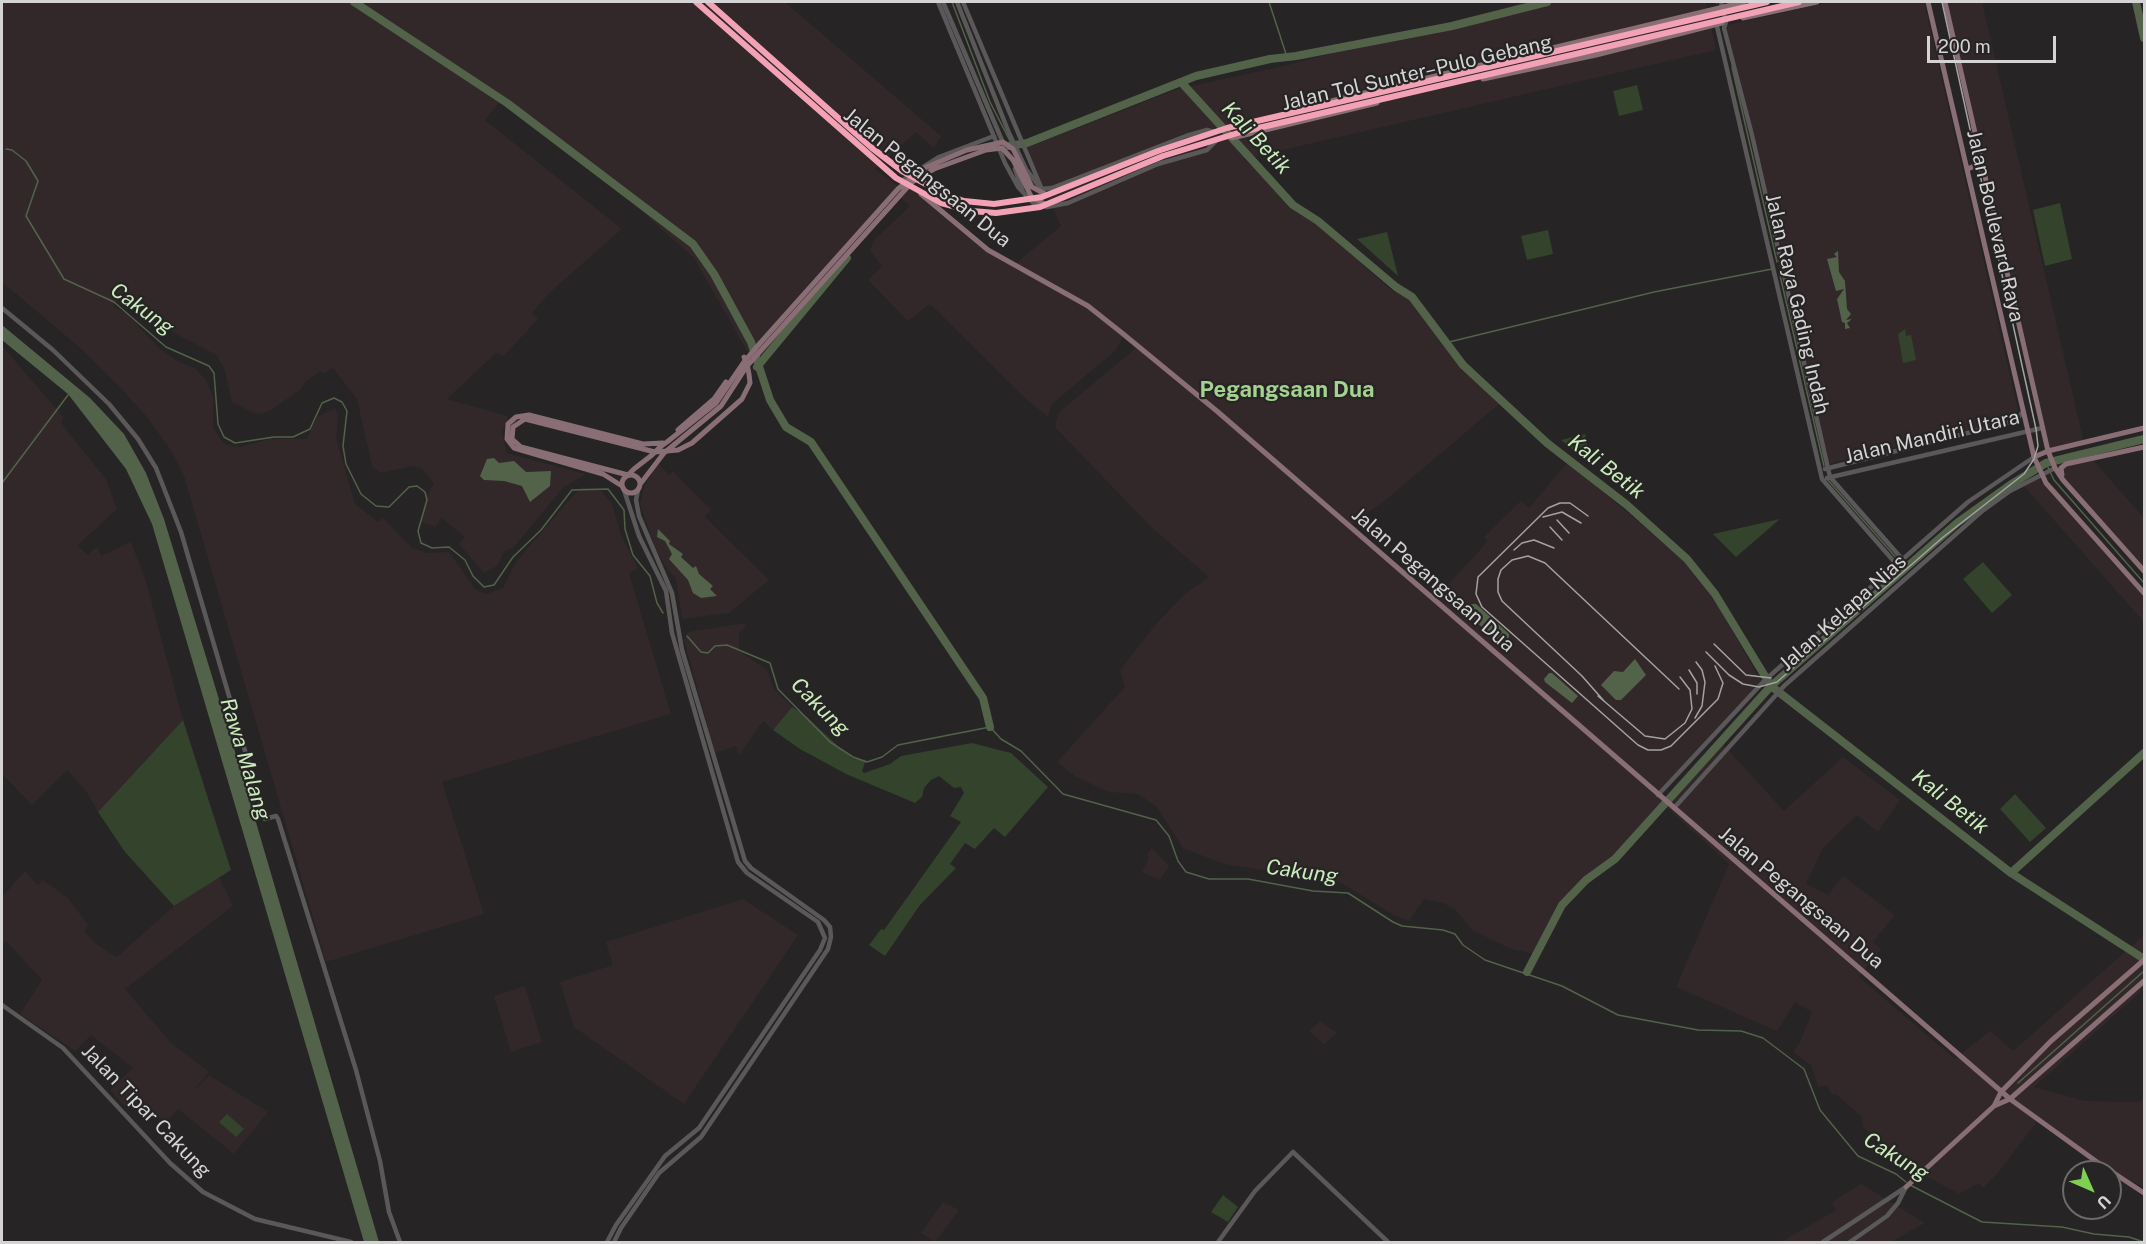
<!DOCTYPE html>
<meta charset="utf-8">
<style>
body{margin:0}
#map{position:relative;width:2146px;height:1244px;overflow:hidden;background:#262424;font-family:"Public Sans",sans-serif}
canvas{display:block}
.frame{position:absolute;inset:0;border:3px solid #d5d3d3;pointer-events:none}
.north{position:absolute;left:2062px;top:1160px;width:60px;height:60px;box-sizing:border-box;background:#262424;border:2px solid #6c6a6a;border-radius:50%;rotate:135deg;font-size:16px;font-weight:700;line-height:24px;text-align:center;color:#d5d3d3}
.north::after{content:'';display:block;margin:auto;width:21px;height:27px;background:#7fd052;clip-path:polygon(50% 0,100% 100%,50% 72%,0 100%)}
.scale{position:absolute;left:1927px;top:36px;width:129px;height:27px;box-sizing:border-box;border:3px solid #d5d3d3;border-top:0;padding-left:8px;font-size:18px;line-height:21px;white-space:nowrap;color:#d5d3d3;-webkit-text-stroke:4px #262424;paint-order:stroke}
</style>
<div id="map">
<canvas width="2146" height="1244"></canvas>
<div class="frame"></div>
<div class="north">U</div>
<div class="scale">200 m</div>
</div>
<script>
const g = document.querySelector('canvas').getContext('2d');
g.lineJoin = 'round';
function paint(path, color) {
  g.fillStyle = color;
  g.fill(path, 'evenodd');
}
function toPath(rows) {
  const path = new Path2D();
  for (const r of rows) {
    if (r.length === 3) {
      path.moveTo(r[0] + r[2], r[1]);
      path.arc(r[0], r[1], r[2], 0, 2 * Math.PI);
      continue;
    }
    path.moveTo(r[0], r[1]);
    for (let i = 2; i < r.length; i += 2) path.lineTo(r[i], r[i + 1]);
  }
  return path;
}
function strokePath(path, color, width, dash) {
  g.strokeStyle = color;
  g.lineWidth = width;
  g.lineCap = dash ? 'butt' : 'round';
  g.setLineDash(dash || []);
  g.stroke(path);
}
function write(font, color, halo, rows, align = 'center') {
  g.font = font + ' "Public Sans",sans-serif';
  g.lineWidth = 4.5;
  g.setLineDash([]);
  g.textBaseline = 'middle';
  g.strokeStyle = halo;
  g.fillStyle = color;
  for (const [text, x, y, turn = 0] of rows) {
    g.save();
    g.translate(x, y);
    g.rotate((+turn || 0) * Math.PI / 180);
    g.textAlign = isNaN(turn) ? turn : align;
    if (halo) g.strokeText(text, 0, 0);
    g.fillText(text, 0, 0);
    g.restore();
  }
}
const built = toPath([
 [2,2,785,2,941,136,934,148,916,132,875,169,895,184,915,190,980,245,1015,264,1061,226,1026,148,1178,89,1288,65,1525,2,1706,2,1716,50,1244,159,1392,291,1410,298,1462,369,1499,404,1387,499,1351,525,1435,599,1488,541,1484,537,1521,501,1529,508,1568,462,1679,556,1704,584,1717,604,1762,683,1658,795,1668,803,1721,742,1784,811,1843,757,1900,800,1878,832,1857,815,1823,848,1806,884,1828,895,1843,876,1895,915,1873,942,1881,949,1859,977,1955,1059,1990,1031,2013,1051,2144,935,2144,989,2034,1087,2085,1101,2140,1102,2144,1096,2144,1187,2096,1164,2038,1120,1998,1173,1983,1188,1979,1183,1959,1194,1909,1167,1863,1127,1862,1117,1836,1094,1831,1094,1827,1085,1818,1087,1811,1065,1793,1052,1800,1042,1812,1012,1795,1002,1777,1031,1676,987,1729,864,1666,807,1616,863,1592,878,1564,906,1535,954,1511,949,1472,930,1455,909,1443,903,1424,899,1409,921,1395,916,1340,882,1224,864,1183,848,1157,807,1138,794,1109,792,1076,777,1057,762,1125,687,1120,670,1156,624,1185,594,1209,577,1150,526,1055,427,1058,413,1136,348,1123,337,1115,351,1051,405,1048,417,1026,399,930,304,908,321,868,280,882,266,870,251,873,241,910,206,901,198,754,363,694,258,636,206,500,102,485,120,622,229,549,293,532,313,538,319,504,356,496,353,447,399,508,416,502,433,507,453,585,474,563,488,513,548,505,551,497,566,484,573,459,544,465,537,442,518,435,527,421,522,425,501,434,483,421,468,413,466,380,473,372,466,357,399,333,368,324,374,321,371,306,381,300,390,268,412,256,414,232,402,224,368,216,355,165,328,125,292,113,306,128,315,158,347,177,361,196,369,206,380,213,397,213,428,224,444,240,447,270,439,307,439,317,417,335,408,338,415,336,438,355,504,378,522,383,518,412,548,427,553,449,552,476,590,486,594,503,588,516,562,568,501,582,487,600,489,612,504,621,535,638,569,629,573,671,714,442,782,484,914,326,962,184,476,170,449,147,417,118,385,79,347,2,282],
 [1830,2,1924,2,2018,410,2012,419,1828,464,1757,145,1726,29,1728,25],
 [1949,2,1982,2,2084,443,2050,450,1949,18],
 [3,347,64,418,61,422,64,427,106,479,117,509,78,545,87,555,97,547,101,556,131,542,146,581,183,720,98,812,86,791,67,770,32,805,2,774],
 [2093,460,2144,518,2144,569,2065,479,2057,466],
 [658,463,669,475,673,471,711,510,705,517,769,580,729,613,682,619,676,579,665,566,655,547,640,504,644,487],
 [2039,477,2144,595,2144,622,2024,486],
 [745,623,745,627,739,633,739,651,767,670,774,689,792,707,773,730,763,721,739,756,736,746,715,753,684,640,688,632],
 [1152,848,1169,866,1160,880,1142,872,1149,858,1147,854],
 [25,871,38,885,43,880,68,898,88,925,84,932,99,946,117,957,174,906,219,877,233,906,125,989,171,1043,209,1072,191,1094,209,1075,268,1112,234,1154,178,1109,165,1124,139,1100,128,1110,110,1090,133,1068,91,1035,75,1051,20,1014,42,980,6,941,2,945,2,897],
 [743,899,798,935,684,1104,574,1027,560,982,613,965,606,942],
 [525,986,542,1042,511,1052,494,996],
 [1320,1021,1337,1033,1324,1044,1309,1031],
 [1861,1184,1925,1223,1891,1242,1781,1242,1836,1210,1832,1202],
 [943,1202,959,1210,935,1242,921,1233]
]);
const green = toPath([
 [1637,85,1643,110,1619,116,1613,91],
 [2060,203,2072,259,2045,266,2033,210],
 [1548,230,1553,254,1527,260,1521,236],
 [1387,232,1398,276,1357,239],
 [1905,329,1906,336,1911,335,1916,360,1903,363,1898,334],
 [1585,434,1592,466,1561,440],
 [1780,519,1736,557,1713,534],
 [1983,562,2012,595,1992,613,1963,579],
 [792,707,807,717,842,750,852,758,866,760,862,771,864,773,890,764,901,756,972,743,1011,753,1048,787,1005,837,994,828,975,849,965,843,950,864,956,868,920,905,885,956,869,945,881,929,884,930,961,822,950,816,964,793,961,787,954,788,939,776,931,780,924,788,922,797,915,803,846,774,800,749,773,730],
 [183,720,231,870,174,906,125,852,98,812],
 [2015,794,2046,828,2030,842,2000,809],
 [227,1114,244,1129,236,1137,219,1122],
 [1223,1195,1238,1207,1228,1222,1211,1212]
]);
const water = toPath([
 [1838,251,1839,272,1845,281,1847,309,1851,314,1846,320,1852,319,1847,323,1850,328,1845,329,1845,323,1842,322,1837,299,1844,289,1836,291,1827,259,1837,257,1834,254],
 [2,325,90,398,124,434,146,473,164,519,243,778,379,1242,364,1242,152,524,126,469,68,394,2,340],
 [494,458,499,463,514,461,526,472,551,471,550,486,530,502,522,486,504,481,484,480,480,476,487,459],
 [658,529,670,541,669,544,683,554,681,557,693,568,696,566,699,574,713,586,710,589,717,596,701,598,693,593,688,580,669,559,672,554,665,541,657,537],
 [1471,604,1476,604,1509,634,1509,637,1504,643,1500,643,1466,613,1466,610],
 [1635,659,1646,675,1621,700,1616,700,1601,685,1614,671,1623,672],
 [1549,673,1552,673,1578,696,1572,703,1545,682,1544,679]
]);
const stream = toPath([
 [952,2,990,102,1012,145],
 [1269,2,1287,57],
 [1716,2,1717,3],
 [1732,67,1777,262],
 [6,149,12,150,26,161,38,181,26,216,64,279,114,302,166,347,209,366,214,373,218,424,224,437,235,443,274,437,293,437,310,429,322,403,334,398,342,402,347,411,343,446,346,464,361,494,376,506,389,507,409,487,417,486,425,492,427,500,418,531,421,543,432,548,449,547,465,560,473,576,484,587,494,585,513,557,541,530,572,490,608,489,624,510,625,529,633,555,650,576,657,603,663,613],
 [1779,271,1824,466],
 [1445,343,1654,292,1772,269],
 [2046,463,2054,480,2144,583],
 [1827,479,1899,561],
 [2,483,68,395],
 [1902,564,1906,569],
 [687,636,701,652,708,653,715,646,727,645,770,663,778,689,830,742,853,757,867,762,882,757,898,745,990,727,1001,739,1021,751,1063,794,1156,820,1169,836,1178,861,1186,872,1209,879,1248,879,1313,891,1348,893,1393,922,1402,926,1443,930,1455,934,1463,945,1485,960,1562,986,1618,1015,1698,1030,1741,1031,1763,1038,1804,1069,1820,1110,1858,1156,1896,1174,1906,1182],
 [2018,1083,2144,971],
 [1910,1185,1982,1222,2062,1227,2094,1234,2129,1237,2144,1242]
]);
const river = toPath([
 [354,2,507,103,693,244,714,274,751,342,770,400,786,427,811,442,983,698,990,727],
 [2136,2,2144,38],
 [1181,82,1293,205,1318,221,1396,287,1412,297,1463,365,1547,443,1627,505,1687,559,1715,594,1771,686,2011,873,2144,959],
 [1009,146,1027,143,1196,76,1270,59,1296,56,1452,26,1547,2],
 [757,367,847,258],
 [2011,873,2144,753],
 [1527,972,1562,905,1586,880,1615,859,1771,686,1957,523,2010,485,2046,463,2144,439]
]);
const tertiary = toPath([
 [938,2,1005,163,1018,187,1035,205,1047,207,1068,203,1158,164,1207,150,1217,140],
 [943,2,1004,145],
 [957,2,1009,133,1026,169,1041,189,1052,188,1186,136,1207,130,1214,132],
 [963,2,1041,187],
 [1721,2,1726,22,1724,28,1752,135,1830,477,1903,560],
 [1716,22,1822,479,1897,565],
 [1015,169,1023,192],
 [903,180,939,157,994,136],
 [2,308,53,350,109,404,138,439,156,468,181,532,265,819,276,816,278,819,356,1070,380,1161,389,1212,400,1242],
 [1825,469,2015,421,2022,413],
 [1827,478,2042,428],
 [1658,795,1765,680,1968,502,2034,457],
 [1674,808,1784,686,1981,512,2010,491,2055,468],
 [2,1005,63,1048,170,1163,203,1192,255,1219,351,1242],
 [607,1242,616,1225,665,1156,699,1128,820,950,825,938,818,922,747,873,738,862,672,633,666,591,639,536,624,490],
 [614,1242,621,1228,659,1173,701,1137,828,949,831,937,830,927,824,920,751,868,745,861,682,650,672,593,639,516,636,500,638,490],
 [1218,1242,1255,1191,1293,1152,1388,1242],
 [1823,1242,1906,1187],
 [1850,1242,1887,1216,1898,1203,1906,1187]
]);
const secondary = toPath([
 [1928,2,2034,457,2046,483,2144,593],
 [1945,2,2048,451,2055,468,2063,480,2144,571],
 [1743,18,1817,2],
 [1483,79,1596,55,1722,23],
 [1302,108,1744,2],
 [1232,138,1377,103],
 [1968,169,1976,165,1980,167],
 [921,194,988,250,1088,306,1122,333,1218,412,2010,1099,2097,1162,2144,1193],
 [744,357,745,360,747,364,749,374,750,383,742,399,692,443,678,450,655,452,525,419,513,427,512,439,521,447,628,475,634,469,652,455,660,447,667,442,716,403,744,362,754,350,898,189,922,169,967,150,1003,142,1013,149,1032,187,1047,195],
 [678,430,714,399,726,382],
 [2034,457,2048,451,2144,428],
 [631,484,9],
 [2062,475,2061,468,2066,464,2144,447],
 [641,483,664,453,721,406,747,366,912,182,934,169,986,150,1002,148,1013,160,1032,198,1045,204],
 [622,486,603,474,514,448,507,439,508,424,516,417,529,415,643,444,663,443],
 [1994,1106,2010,1099,2144,981],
 [1906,1187,1994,1106,2001,1092,2051,1041,2144,960]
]);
const motorway = toPath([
 [696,2,896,178,941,203,972,211,996,213,1040,207,1163,156,1241,132,1799,2],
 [708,2,872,148,902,171,944,194,964,201,994,204,1042,197,1158,151,1227,128,1767,2]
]);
const tram = toPath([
 [1588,516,1570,503,1560,503,1548,508,1478,577,1476,594,1482,607,1638,745,1648,750,1661,750,1671,746,1718,699,1723,683,1715,666],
 [1543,517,1562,512,1581,523],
 [1557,520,1569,533],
 [1550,527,1562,540],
 [1514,550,1522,543,1534,540,1554,548],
 [1714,644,1746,675,1771,678],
 [1706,652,1729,675,1743,684,1759,687,1777,682,1942,538,2024,474,2034,459,2038,446,2036,429,1942,2],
 [1689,670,1697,683,1697,694],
 [1598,696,1645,736,1665,739,1685,723,1692,709,1690,690,1680,677],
 [1604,701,1582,676,1502,601,1498,592,1498,579,1501,570,1512,560,1528,556,1545,563,1679,689],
 [1695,718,1702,706,1705,682,1702,670,1696,662]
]);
const streetNames = [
 ["Jalan Tol Sunter–Pulo Gebang",1417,73,-13],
 ["Jalan Pegangsaan Dua",927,178,39],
 ["Jalan Boulevard Raya",1995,226,77],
 ["Jalan Raya Gading Indah",1797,304,77],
 ["Jalan Mandiri Utara",1932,437,-13],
 ["Jalan Pegangsaan Dua",1433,580,41],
 ["Jalan Kelapa Nias",1843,613,-42],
 ["Jalan Pegangsaan Dua",1801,898,40],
 ["Jalan Tipar Cakung",146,1111,46]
];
const waterNames = [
 ["Kali Betik",1256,138,47],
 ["Cakung",142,309,36],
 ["Kali Betik",1606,467,38],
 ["Cakung",820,707,45],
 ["Rawa Malang",245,759,73],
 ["Kali Betik",1950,802,38],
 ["Cakung",1302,872,8],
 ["Cakung",1896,1157,32]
];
const quarterNames = [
 ["Pegangsaan Dua",1287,390]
];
paint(built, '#32282a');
paint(green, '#33432c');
paint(water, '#52634a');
strokePath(stream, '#52634a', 1.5);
strokePath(river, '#52634a', 8);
strokePath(tertiary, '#5b5859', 4.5);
strokePath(secondary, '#896e75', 5);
strokePath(motorway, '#f3a1b5', 6);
strokePath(tram, '#a4a2a2', 1.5);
write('20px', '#d5d3d3', '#262424', streetNames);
write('italic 21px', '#cbecbc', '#262424', waterNames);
write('bold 22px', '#a6d291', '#262424', quarterNames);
</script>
